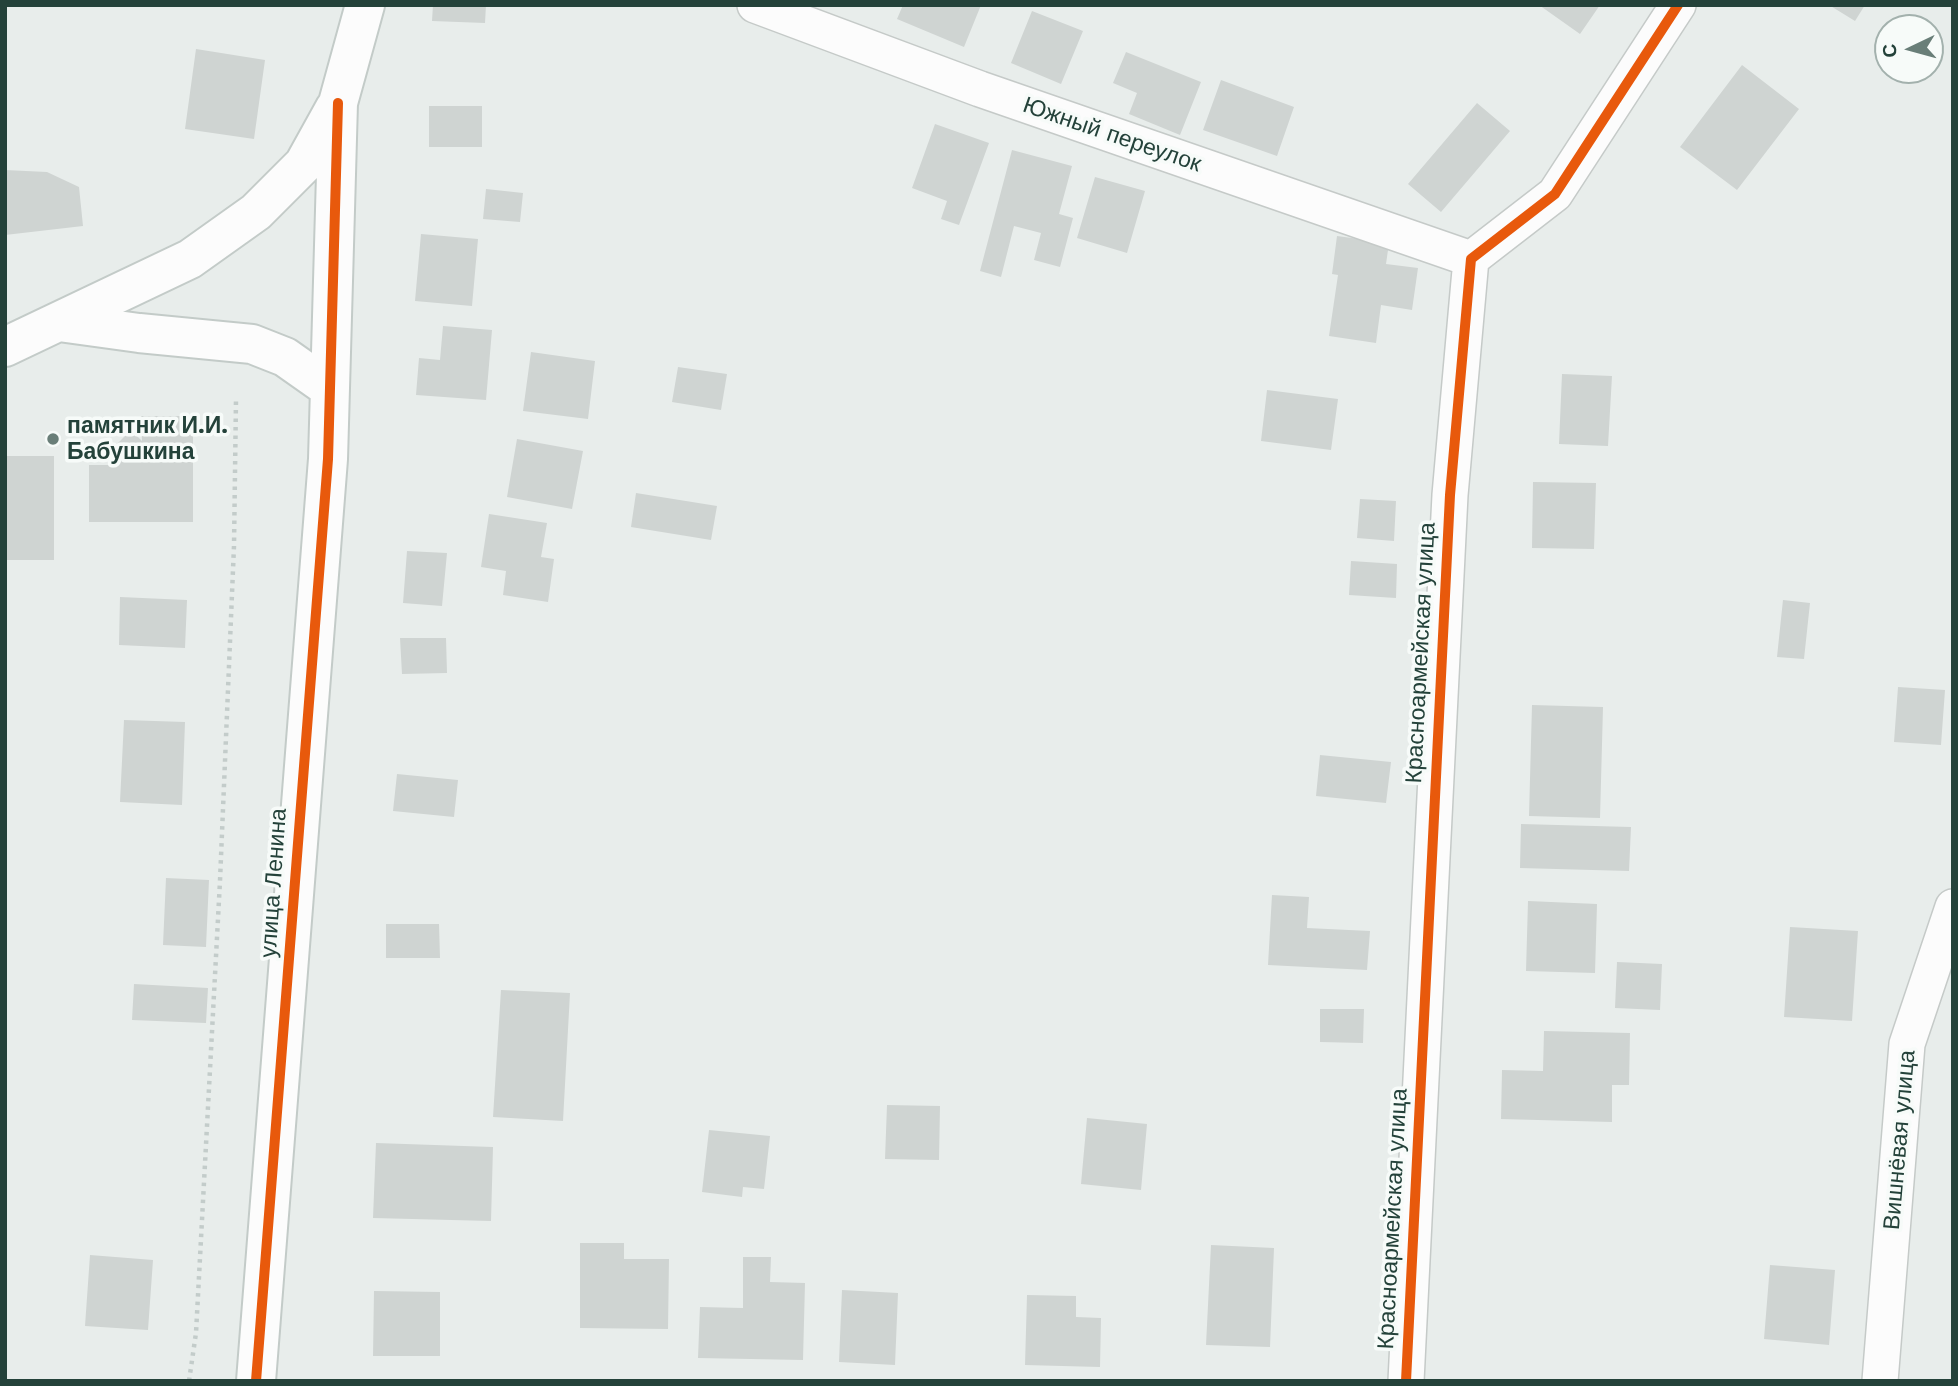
<!DOCTYPE html>
<meta charset="utf-8">
<style>
body{margin:0}
#map{position:relative;width:1958px;height:1386px;overflow:hidden;background:#e8edeb;font-family:"Work Sans",sans-serif}
canvas{display:block}
.frame{position:absolute;inset:0;border:7px solid #24423a;pointer-events:none}
.north{position:absolute;left:1874px;top:14px;width:70px;height:70px;box-sizing:border-box;background:#f7fbf9;border:2px solid #a3b1ad;border-radius:50%;rotate:265deg;font-size:19px;font-weight:700;line-height:28px;text-align:center;color:#24423a}
.north::after{content:'';display:block;margin:auto;width:24px;height:32px;background:#697e78;clip-path:polygon(50% 0,100% 100%,50% 72%,0 100%)}
</style>
<div id="map">
<canvas width="1958" height="1386"></canvas>
<div class="frame"></div>
<div class="north">С</div>
</div>
<script>
const g = document.querySelector('canvas').getContext('2d');
g.lineJoin = 'round';
function paint(path, color) {
  g.fillStyle = color;
  g.fill(path, 'evenodd');
}
function toPath(rows) {
  const path = new Path2D();
  for (const r of rows) {
    path.moveTo(r[0], r[1]);
    for (let i = 2; i < r.length; i += 2) path.lineTo(r[i], r[i + 1]);
  }
  return path;
}
function strokePath(path, color, width, dash) {
  g.strokeStyle = color;
  g.lineWidth = width;
  g.lineCap = dash ? 'butt' : 'round';
  g.setLineDash(dash || []);
  g.stroke(path);
}
function write(font, color, halo, rows, align = 'center') {
  g.font = font + ' "Work Sans",sans-serif';
  g.lineWidth = 7;
  g.setLineDash([]);
  g.textBaseline = 'middle';
  g.strokeStyle = halo;
  g.fillStyle = color;
  for (const [text, x, y, turn = 0] of rows) {
    g.save();
    g.translate(x, y);
    g.rotate((+turn || 0) * Math.PI / 180);
    g.textAlign = isNaN(turn) ? turn : align;
    if (halo) g.strokeText(text, 0, 0);
    g.fillText(text, 0, 0);
    g.restore();
  }
}
const building = toPath([
 [433,5,486,5,485,23,432,21],
 [903,5,981,5,964,47,897,19],
 [1539,5,1600,5,1580,34],
 [1829,5,1865,5,1855,21],
 [1032,11,1083,31,1061,84,1011,63],
 [196,49,265,60,254,139,185,129],
 [1126,52,1201,82,1180,135,1129,114,1137,93,1113,83],
 [1742,65,1799,109,1737,190,1680,147],
 [1221,80,1294,107,1277,156,1203,130],
 [1477,103,1510,131,1441,212,1408,184],
 [429,106,482,106,482,147,429,147],
 [935,124,989,143,959,225,941,219,947,201,912,188],
 [1012,150,1072,166,1059,214,1073,218,1060,267,1034,260,1041,233,1014,226,1001,277,980,271],
 [5,170,47,172,79,187,83,226,5,235],
 [1095,177,1145,191,1127,253,1077,238],
 [486,189,523,193,520,222,483,219],
 [421,234,478,239,472,306,415,301],
 [1337,236,1389,243,1386,264,1418,268,1412,310,1381,305,1376,343,1329,336,1338,275,1332,274],
 [443,326,492,330,486,400,416,395,419,358,440,360],
 [531,352,595,361,588,419,523,411],
 [678,367,727,374,721,410,672,402],
 [1562,374,1612,376,1608,446,1559,444],
 [1267,390,1338,399,1331,450,1261,441],
 [141,416,193,416,193,522,89,522,89,465,116,465,106,455,131,430,142,441],
 [517,439,583,451,572,509,507,497],
 [5,456,54,456,54,560,5,560],
 [1533,482,1596,483,1594,549,1532,548],
 [636,493,717,506,711,540,631,527],
 [1360,499,1396,501,1394,541,1357,538],
 [489,514,547,523,541,557,554,559,548,602,503,595,506,571,481,567],
 [407,551,447,553,442,606,403,603],
 [1351,561,1397,564,1396,598,1349,595],
 [120,597,187,600,185,648,119,645],
 [1783,600,1810,603,1804,659,1777,657],
 [400,638,446,638,447,673,402,674],
 [1898,687,1945,690,1941,745,1894,742],
 [1532,705,1603,707,1600,818,1529,816],
 [124,720,185,722,182,805,120,802],
 [1320,755,1391,762,1386,803,1316,796],
 [397,774,458,780,454,817,393,811],
 [1521,824,1631,827,1629,871,1520,868],
 [166,878,209,880,206,947,163,945],
 [1272,895,1309,897,1307,928,1370,931,1367,970,1268,965],
 [1528,901,1597,904,1595,973,1526,971],
 [386,924,439,924,440,958,386,958],
 [1790,927,1858,931,1852,1021,1784,1017],
 [1617,962,1662,964,1660,1010,1615,1008],
 [134,984,208,988,206,1023,132,1020],
 [501,990,570,993,563,1121,493,1117],
 [1320,1009,1364,1009,1363,1043,1320,1042],
 [1544,1031,1630,1033,1629,1085,1612,1085,1612,1122,1501,1119,1502,1070,1543,1071],
 [887,1105,940,1106,939,1160,885,1159],
 [1087,1118,1147,1124,1141,1190,1081,1184],
 [709,1130,770,1136,764,1189,743,1187,742,1197,702,1192],
 [376,1143,493,1147,491,1221,373,1218],
 [580,1243,624,1243,624,1259,669,1259,668,1329,580,1328],
 [1211,1245,1274,1248,1270,1347,1206,1345],
 [90,1255,153,1260,148,1330,85,1326],
 [743,1257,771,1257,770,1282,805,1283,803,1360,698,1358,700,1307,743,1308],
 [1770,1265,1835,1270,1829,1345,1764,1339],
 [842,1290,898,1293,895,1365,839,1362],
 [374,1291,440,1292,440,1356,373,1356],
 [1027,1295,1076,1296,1076,1317,1101,1318,1100,1367,1025,1365]
]);
const path = toPath([
 [189,1381,196,1333,220,881,234,546,236,399]
]);
const street = toPath([
 [755,5,980,89,1471,259],
 [1406,1381,1450,495,1471,259,1555,194,1678,5],
 [1880,1381,1907,1044,1953,907]
]);
const secondary = toPath([
 [59,322,139,333,252,344,285,357,329,388],
 [5,347,190,259,256,212,304,164,335,108],
 [256,1381,328,459,338,103,365,5]
]);
const cycleway = toPath([
 [256,1381,328,459,338,103],
 [1406,1381,1450,495,1471,259,1555,194,1678,5]
]);
const markers = [
 [53,439,7,"#697e78"]
];
const streetNames = [
 ["Южный переулок",1112,135,19],
 ["Красноармейская улица",1421,653,-87],
 ["улица Ленина",274,883,-86],
 ["Вишнёвая улица",1900,1140,-85],
 ["Красноармейская улица",1393,1219,-87]
];
const poiNames = [
 ["памятник И.И.",67,426],
 ["Бабушкина",67,452]
];
paint(building, '#cfd4d2');
strokePath(street, '#c5cac8', 38);
strokePath(secondary, '#c3cbc8', 42);
strokePath(path, '#c3ccca', 4.5, [3.5, 5]);
strokePath(street, '#fcfcfc', 35);
strokePath(secondary, '#fcfcfc', 38);
strokePath(cycleway, '#e8590c', 10);
for (const [x, y, r, color] of markers) {
  const dot = new Path2D();
  dot.arc(x, y, r, 0, 2 * Math.PI);
  g.fillStyle = color;
  g.fill(dot);
  strokePath(dot, '#f7fbf9', 2.5);
}
write('23px', '#24423a', '#f7fbf9', streetNames);
write('bold 23px', '#24423a', '#f7fbf9', poiNames, 'left');
</script>
